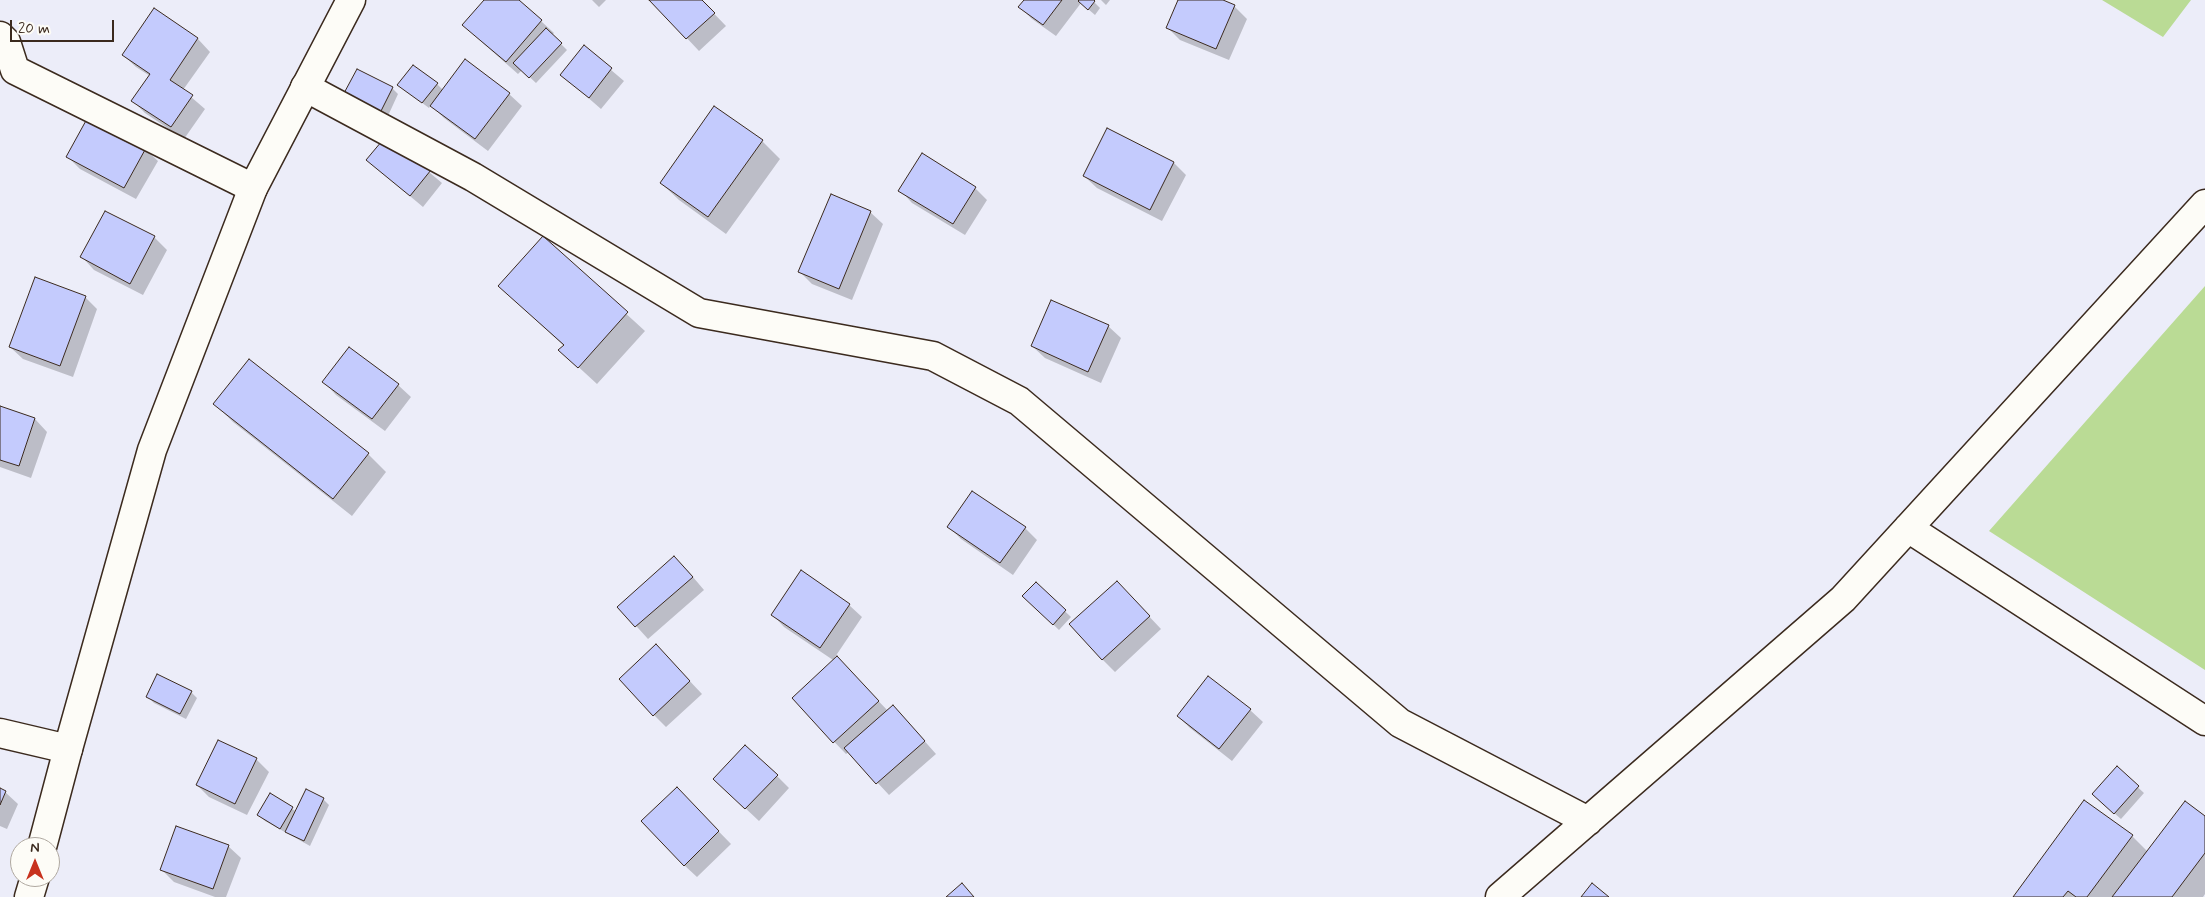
<!DOCTYPE html>
<style>
body{margin:0}
#map{position:relative;width:2205px;height:897px;overflow:hidden;background:#ecedf9;font-family:Mynerve,sans-serif}
canvas{display:block}
.north{position:absolute;left:10px;top:837px;width:50px;height:50px;box-sizing:border-box;background:#fdfcf7;border:1px solid #afa8a0;border-radius:50%;rotate:0deg;font-size:14px;font-weight:700;line-height:20px;text-align:center;color:#3b2a1e}
.north::after{content:'';display:block;margin:auto;width:18px;height:22px;background:#c8321e;clip-path:polygon(50% 0,100% 100%,50% 72%,0 100%)}
.scale{position:absolute;left:10px;top:20px;width:104px;height:22px;box-sizing:border-box;border:2px solid #3b2a1e;border-top:0;padding-left:6px;font-size:15px;line-height:18px;white-space:nowrap;color:#3b2a1e;-webkit-text-stroke:4px #fdfcf7;paint-order:stroke}
</style>
<div id="map">
<canvas width="2205" height="897"></canvas>
<div class="north">N</div>
<div class="scale">20 m</div>
</div>
<script>
const g = document.querySelector('canvas').getContext('2d');
g.lineJoin = 'round';
function paint(path, color) {
  g.fillStyle = color;
  g.fill(path, 'evenodd');
}
function toPath(rows) {
  const path = new Path2D();
  for (const r of rows) {
    path.moveTo(r[0], r[1]);
    for (let i = 2; i < r.length; i += 2) path.lineTo(r[i], r[i + 1]);
  }
  return path;
}
function strokePath(path, color, width, dash) {
  g.strokeStyle = color;
  g.lineWidth = width;
  g.lineCap = dash ? 'butt' : 'round';
  g.setLineDash(dash || []);
  g.stroke(path);
}
const green = toPath([
 [2102,0,2191,0,2163,37],
 [2205,286,2205,670,1989,531]
]);
const shadow = toPath([
 [486,0,518,0,554,33,552,35,567,50,536,83,522,70,518,74,476,37],
 [592,0,606,0,599,7],
 [651,0,701,0,726,26,699,51],
 [1025,0,1092,0,1100,8,1095,15,1081,3,1056,36,1032,19,1020,7],
 [1101,0,1110,0,1106,5],
 [1179,0,1219,0,1234,6,1247,19,1229,60,1180,40,1167,27],
 [154,10,198,39,210,52,183,90,205,109,184,139,145,113,133,101,150,76,136,67,123,55],
 [584,47,624,81,601,109,562,75],
 [465,61,509,94,522,106,488,151,444,118,431,105,429,108,405,90,437,84,443,90],
 [392,88,398,94,387,118,351,101],
 [387,137,442,183,423,207,367,160],
 [762,141,780,159,726,234,679,200,661,183],
 [145,149,158,161,136,199,80,169,68,157],
 [1174,163,1186,175,1162,221,1097,188,1084,176],
 [975,188,987,200,965,235,912,203,900,190],
 [105,212,154,237,167,250,143,295,94,270,82,257],
 [870,212,883,224,852,300,812,284,800,272],
 [543,238,645,331,597,384,560,350,564,346,499,286],
 [85,297,97,309,73,377,23,359,10,347],
 [1108,326,1121,338,1101,383,1045,358,1032,346],
 [349,349,398,385,411,397,385,431,336,395,324,382],
 [249,361,368,454,386,472,352,516,233,422,215,404],
 [0,408,35,419,47,432,31,478,0,467],
 [949,527,1025,528,1037,540,1013,575,961,539],
 [687,570,704,590,648,639,619,607],
 [1036,584,1071,617,1059,630,1030,602],
 [1129,595,1161,629,1115,672,1102,659],
 [849,605,862,617,833,660,784,627,772,614],
 [668,658,702,694,666,727,654,715],
 [849,670,888,711,905,719,936,754,889,795,849,752,846,754,793,699],
 [191,692,197,698,186,719,154,703,148,697],
 [1250,710,1263,722,1232,761,1190,728,1178,716],
 [256,759,269,772,247,815,209,797,197,785],
 [2117,768,2144,793,2121,819,2099,800],
 [777,776,789,788,759,821,727,791],
 [0,790,5,792,18,804,7,829,0,826],
 [271,795,297,812,323,799,329,805,310,846,265,821,259,815],
 [689,801,731,844,697,877,684,865],
 [2084,802,2132,836,2148,852,2205,818,2205,894,2203,897,2014,897],
 [228,846,241,858,226,897,215,897,174,882,161,869]
]);
const building = toPath([
 [484,0,519,0,542,20,506,62,462,25,484,0],
 [649,0,702,0,715,13,686,39,649,0],
 [1024,0,1062,0,1043,25,1018,7,1024,0],
 [1079,0,1094,0,1095,1,1088,10,1078,1,1079,0],
 [1178,0,1223,0,1235,5,1216,49,1166,28,1178,0],
 [154,8,198,38,170,80,193,95,171,127,131,101,150,74,122,55,154,8],
 [546,28,562,43,529,78,513,63,546,28],
 [584,45,612,68,589,98,560,75,584,45],
 [465,59,510,93,475,139,430,106,465,59],
 [413,65,438,83,422,103,397,85,413,65],
 [357,69,393,87,380,113,343,95,357,69],
 [714,106,763,140,708,217,660,183,714,106],
 [88,117,146,148,124,188,66,157,88,117],
 [1107,128,1174,162,1150,210,1083,176,1107,128],
 [387,135,431,170,410,196,366,160,387,135],
 [922,153,976,187,953,224,898,191,922,153],
 [831,194,871,211,839,289,798,272,831,194],
 [105,211,155,236,130,284,80,257,105,211],
 [543,236,628,312,578,368,558,350,564,345,498,286,543,236],
 [35,277,86,296,60,366,9,347,35,277],
 [1051,300,1109,325,1088,372,1031,346,1051,300],
 [349,347,399,384,372,419,322,382,349,347],
 [249,359,369,453,333,499,213,404,249,359],
 [0,406,35,418,19,466,0,460,0,406],
 [972,491,1026,527,1000,563,947,527,972,491],
 [674,556,693,577,635,627,617,607,674,556],
 [801,570,850,604,820,648,771,615,801,570],
 [1117,581,1150,616,1102,660,1069,624,1117,581],
 [1036,582,1066,610,1053,625,1022,596,1036,582],
 [656,644,690,681,653,716,619,679,656,644],
 [837,656,879,701,833,743,792,698,837,656],
 [157,674,192,691,180,714,146,697,157,674],
 [1208,676,1251,709,1219,749,1177,716,1208,676],
 [893,705,925,741,876,784,844,748,893,705],
 [218,740,257,758,235,804,196,785,218,740],
 [745,745,778,775,745,809,713,779,745,745],
 [2117,766,2139,786,2114,814,2092,794,2117,766],
 [677,787,719,831,684,866,641,821,677,787],
 [0,788,6,791,0,805,0,788],
 [306,789,324,798,304,841,285,832,306,789],
 [270,793,293,807,280,829,257,815,270,793],
 [2084,800,2133,835,2087,897,2076,897,2068,891,2063,897,2013,897,2084,800],
 [2185,801,2205,816,2205,853,2172,897,2112,897,2185,801],
 [176,826,229,845,213,889,160,870,176,826],
 [962,883,974,897,946,897,962,883],
 [1592,883,1609,897,1581,897,1592,883]
]);
const minor = toPath([
 [0,36,6,42,15,70,253,188],
 [305,87,473,177,699,313,933,356,1019,401,1400,723,1588,821],
 [1908,528,2205,721],
 [0,733,68,749],
 [1500,897,1843,599,2205,204]
]);
const secondary = toPath([
 [42,847,68,749,152,450,253,188,351,0],
 [29,897,35,877]
]);
paint(green, '#badb95');
paint(shadow, '#0003');
paint(building, '#c4cbfd');
strokePath(building, '#3b2a1e', 1);
strokePath(minor, '#3b2a1e', 31);
strokePath(secondary, '#3b2a1e', 31);
strokePath(minor, '#fdfcf7', 28);
strokePath(secondary, '#fdfcf7', 28);
</script>
